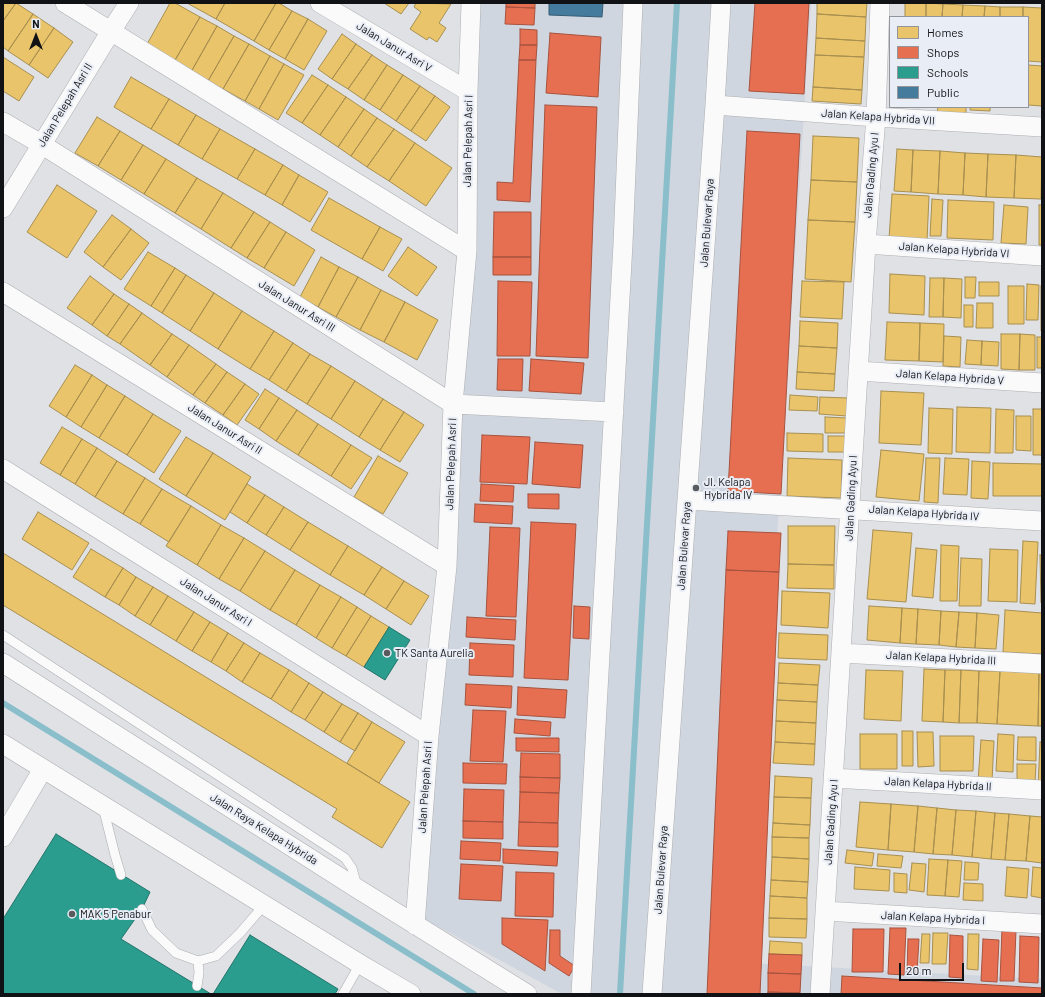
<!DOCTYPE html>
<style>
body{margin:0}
#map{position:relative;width:1045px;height:997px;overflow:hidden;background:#dfe1e5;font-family:Barlow,sans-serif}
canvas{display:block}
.frame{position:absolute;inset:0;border:4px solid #111215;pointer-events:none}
.legend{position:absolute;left:889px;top:16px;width:140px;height:92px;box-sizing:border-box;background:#e9edf5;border:1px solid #93959b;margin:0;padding:5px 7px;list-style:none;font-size:12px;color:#111215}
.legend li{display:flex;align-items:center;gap:8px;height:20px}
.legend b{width:20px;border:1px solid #93959b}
.north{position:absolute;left:16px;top:16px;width:40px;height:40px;-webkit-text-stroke:3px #e9edf5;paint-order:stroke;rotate:0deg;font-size:11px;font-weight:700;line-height:16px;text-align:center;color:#111215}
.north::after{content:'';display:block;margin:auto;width:14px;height:18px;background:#111215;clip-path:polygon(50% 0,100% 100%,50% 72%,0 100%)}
.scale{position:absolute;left:899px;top:963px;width:65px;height:18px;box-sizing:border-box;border:2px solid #111215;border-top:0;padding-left:5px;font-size:12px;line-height:14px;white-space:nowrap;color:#111215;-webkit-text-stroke:3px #e9edf5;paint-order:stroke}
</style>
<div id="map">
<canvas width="1045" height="997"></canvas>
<div class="frame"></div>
<ul class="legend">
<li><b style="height:11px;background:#e9c46a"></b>Homes</li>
<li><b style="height:11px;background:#e76f51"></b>Shops</li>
<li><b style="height:11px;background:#2a9d8f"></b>Schools</li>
<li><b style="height:11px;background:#457b9d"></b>Public</li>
</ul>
<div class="north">N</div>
<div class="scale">20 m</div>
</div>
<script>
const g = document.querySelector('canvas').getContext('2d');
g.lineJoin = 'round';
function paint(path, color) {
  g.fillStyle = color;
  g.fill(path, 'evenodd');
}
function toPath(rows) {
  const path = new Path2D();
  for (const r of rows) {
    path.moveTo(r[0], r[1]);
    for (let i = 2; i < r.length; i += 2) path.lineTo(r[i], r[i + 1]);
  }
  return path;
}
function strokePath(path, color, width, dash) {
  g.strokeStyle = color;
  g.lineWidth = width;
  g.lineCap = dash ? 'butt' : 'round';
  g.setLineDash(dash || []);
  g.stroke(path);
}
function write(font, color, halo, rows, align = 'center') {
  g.font = font + ' Barlow,sans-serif';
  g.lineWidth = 4;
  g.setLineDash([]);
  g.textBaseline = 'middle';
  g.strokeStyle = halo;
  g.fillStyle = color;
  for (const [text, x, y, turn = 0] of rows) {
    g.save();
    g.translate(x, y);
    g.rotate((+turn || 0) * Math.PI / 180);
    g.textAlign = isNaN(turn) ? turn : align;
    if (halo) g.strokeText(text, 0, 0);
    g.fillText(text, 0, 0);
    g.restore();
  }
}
const built = toPath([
 [469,3,811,3,750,963,1042,979,1042,994,562,994,422,918]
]);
const homes = toPath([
 [3,3,16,3,3,21,3,3],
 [16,3,33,14,8,51,3,47,3,21,16,3],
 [170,3,175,3,200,17,174,62,146,46,170,3],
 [187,3,225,3,216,19,187,3],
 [225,3,276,3,254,41,216,19,225,3],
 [276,3,279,3,292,11,269,50,254,41,276,3],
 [384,3,409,3,401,14,384,3],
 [416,3,451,4,439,23,446,28,437,42,429,37,427,40,410,29,421,12,414,7,416,3],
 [817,3,867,3,866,17,817,14,817,3],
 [905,3,926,3,926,17,905,17,905,3],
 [926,3,943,4,942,17,926,17,926,3],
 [943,4,963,5,962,17,942,17,943,4],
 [963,5,985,6,984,17,962,17,963,5],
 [985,6,1000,7,1000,17,984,17,985,6],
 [1000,7,1023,7,1023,17,1000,17,1000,7],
 [1023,7,1042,8,1042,62,1028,61,1028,17,1023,17,1023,7],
 [292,11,308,19,285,59,269,50,292,11],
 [33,14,54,28,29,65,8,51,33,14],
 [817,14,866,17,865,41,816,38,817,14],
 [200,17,217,26,191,72,174,62,200,17],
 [308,19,327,31,304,70,285,59,308,19],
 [217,26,234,36,208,81,191,72,217,26],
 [54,28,73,42,48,78,29,65,54,28],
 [342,34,356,44,332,79,318,69,342,34],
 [234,36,249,44,223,89,208,81,234,36],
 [816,38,865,41,864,57,815,55,816,38],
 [249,44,270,56,245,101,223,89,249,44],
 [356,44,372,55,348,89,332,79,356,44],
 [372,55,387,65,364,100,348,89,372,55],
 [815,55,864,57,862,90,813,87,815,55],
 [270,56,284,64,259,109,245,101,270,56],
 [3,57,34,77,19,101,3,91,3,57],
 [284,64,304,75,278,120,259,109,284,64],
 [387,65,403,75,380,110,364,100,387,65],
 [1028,65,1042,66,1042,106,1028,105,1028,65],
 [312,75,328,85,302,123,286,113,312,75],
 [403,75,420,86,396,121,380,110,403,75],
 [131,77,169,99,151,129,114,107,131,77],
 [328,85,346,97,320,135,302,123,328,85],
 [420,86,435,96,411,131,396,121,420,86],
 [813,87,862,90,861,104,812,101,813,87],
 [435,96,450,107,426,141,411,131,435,96],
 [346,97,364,109,338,147,320,135,346,97],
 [169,99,196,115,178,145,151,129,169,99],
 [938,107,966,107,966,114,937,113,938,107],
 [970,107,990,107,990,111,970,110,970,107],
 [364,109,377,118,351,156,338,147,364,109],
 [196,115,220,129,202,159,178,145,196,115],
 [97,117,120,131,98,166,75,153,97,117],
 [377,118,394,129,367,167,351,156,377,118],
 [220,129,255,149,237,179,202,159,220,129],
 [394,129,415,143,389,181,367,167,394,129],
 [120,131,143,145,121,180,98,166,120,131],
 [813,136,859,138,857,182,811,180,813,136],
 [415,143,452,168,426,206,389,181,415,143],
 [143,145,166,159,144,194,121,180,143,145],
 [255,149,283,165,265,195,237,179,255,149],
 [897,149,913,150,911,192,894,191,897,149],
 [913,150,940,151,938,194,911,192,913,150],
 [940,151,965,153,963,195,938,194,940,151],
 [965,153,988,154,986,197,963,195,965,153],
 [988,154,1016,155,1014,198,986,197,988,154],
 [1016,155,1042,157,1041,199,1014,198,1016,155],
 [166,159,197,178,175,213,144,194,166,159],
 [283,165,299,175,282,205,265,195,283,165],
 [299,175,328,192,310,222,282,205,299,175],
 [197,178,223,193,201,229,175,213,197,178],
 [811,180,857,182,855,222,808,220,811,180],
 [57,185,97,211,67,258,27,232,57,185],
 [223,193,254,212,231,248,201,229,223,193],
 [892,194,929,196,927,241,889,239,892,194],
 [329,198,380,227,362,259,311,230,329,198],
 [932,199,943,200,941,236,930,236,932,199],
 [948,200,994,202,993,240,947,238,948,200],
 [1004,205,1028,207,1026,244,1001,243,1004,205],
 [1039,205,1042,205,1042,245,1039,245,1039,205],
 [254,212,270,222,247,258,231,248,254,212],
 [112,215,131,229,103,267,84,252,112,215],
 [808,220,855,222,851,282,805,279,808,220],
 [270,222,286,232,264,268,247,258,270,222],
 [380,227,402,239,383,271,362,259,380,227],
 [131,229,149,243,121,280,103,267,131,229],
 [286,232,315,250,294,286,264,268,286,232],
 [408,247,437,267,417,296,388,276,408,247],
 [148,252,175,268,151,306,124,289,148,252],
 [321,257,339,267,318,307,300,297,321,257],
 [339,267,358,277,336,317,318,307,339,267],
 [175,268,186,275,162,313,151,306,175,268],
 [890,274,925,276,924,315,889,313,890,274],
 [186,275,214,293,190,331,162,313,186,275],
 [90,276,114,294,92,325,67,308,90,276],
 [358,277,381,290,360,330,336,317,358,277],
 [965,277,976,277,975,298,965,298,965,277],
 [930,278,944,278,943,317,929,317,930,278],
 [944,278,962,279,961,318,943,317,944,278],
 [802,281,844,282,842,319,800,317,802,281],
 [979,282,999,282,999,296,979,296,979,282],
 [1027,284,1039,285,1038,320,1026,320,1027,284],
 [1008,286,1024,286,1024,324,1008,324,1008,286],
 [1041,286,1042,286,1042,331,1041,331,1041,286],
 [381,290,405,302,384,342,360,330,381,290],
 [214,293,242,311,218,349,190,331,214,293],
 [114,294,129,304,107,336,92,325,114,294],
 [405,302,438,320,417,360,384,342,405,302],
 [977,303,993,303,993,328,976,328,977,303],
 [129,304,142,313,120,344,107,336,129,304],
 [964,305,973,305,973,327,964,327,964,305],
 [242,311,274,331,250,369,218,349,242,311],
 [142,313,172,334,150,365,120,344,142,313],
 [800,321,838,323,837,348,799,346,800,321],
 [887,322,920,323,919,361,885,360,887,322],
 [920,323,944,324,943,362,919,361,920,323],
 [274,331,293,343,269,380,250,369,274,331],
 [172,334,189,345,167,377,150,365,172,334],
 [1001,334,1020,334,1019,370,1001,369,1001,334],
 [1020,334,1035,335,1035,370,1019,370,1020,334],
 [944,336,961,337,960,367,943,366,944,336],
 [1037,337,1042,337,1042,368,1037,368,1037,337],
 [967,340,982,341,981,365,965,364,967,340],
 [982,341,999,342,998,366,981,365,982,341],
 [293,343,310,354,286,391,269,380,293,343],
 [189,345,216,364,193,395,167,377,189,345],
 [799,346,837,348,835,374,797,372,799,346],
 [310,354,331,366,307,404,286,391,310,354],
 [216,364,227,372,205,403,193,395,216,364],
 [75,365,92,375,66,417,49,406,75,365],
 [331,366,355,381,331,419,307,404,331,366],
 [227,372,245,384,223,415,205,403,227,372],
 [797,372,835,374,834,391,796,389,797,372],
 [92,375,107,385,81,427,66,417,92,375],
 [355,381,383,399,359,437,331,419,355,381],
 [245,384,259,394,237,425,223,415,245,384],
 [107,385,125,396,99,438,81,427,107,385],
 [265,389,279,398,259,429,245,420,265,389],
 [881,391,924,393,921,445,879,443,881,391],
 [790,395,818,397,817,411,789,410,790,395],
 [125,396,153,414,127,455,99,438,125,396],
 [820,397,848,398,847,416,819,414,820,397],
 [279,398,297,410,276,441,259,429,279,398],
 [383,399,404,412,380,450,359,437,383,399],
 [957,407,991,408,990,453,956,452,957,407],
 [929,408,953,409,952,454,928,453,929,408],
 [996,409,1014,410,1013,453,995,453,996,409],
 [1033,409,1042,409,1042,455,1033,455,1033,409],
 [297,410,318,424,298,455,276,441,297,410],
 [404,412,424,425,400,462,380,450,404,412],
 [153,414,181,431,154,473,127,455,153,414],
 [1016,416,1031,416,1031,451,1016,450,1016,416],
 [825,417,848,418,847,433,825,433,825,417],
 [318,424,351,445,331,476,298,455,318,424],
 [62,427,82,439,60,475,40,463,62,427],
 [787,433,823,434,823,452,787,451,787,433],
 [828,436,845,436,845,452,828,452,828,436],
 [186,437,213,453,186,496,159,479,186,437],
 [82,439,97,448,75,484,60,475,82,439],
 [351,445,372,458,351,489,331,476,351,445],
 [97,448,117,461,95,497,75,484,97,448],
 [881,450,924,454,919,501,876,497,881,450],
 [213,453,251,477,225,520,186,496,213,453],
 [378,456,408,473,383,514,354,497,378,456],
 [788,458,842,460,841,498,787,496,788,458],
 [926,458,940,458,938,503,924,502,926,458],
 [945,458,969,459,967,495,943,494,945,458],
 [117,461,145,478,123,514,95,497,117,461],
 [972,461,990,462,988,499,971,498,972,461],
 [993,463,1042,464,1042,496,993,496,993,463],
 [145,478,162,489,140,524,123,514,145,478],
 [247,484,265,495,247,523,230,512,247,484],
 [162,489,191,506,169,542,140,524,162,489],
 [265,495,284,507,266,535,247,523,265,495],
 [191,506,221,525,197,565,166,546,191,506],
 [284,507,308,522,290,550,266,535,284,507],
 [38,512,89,543,72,570,22,539,38,512],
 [308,522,348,546,330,575,290,550,308,522],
 [221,525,244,538,219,579,197,565,221,525],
 [788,526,835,526,834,565,788,564,788,526],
 [873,530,912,533,906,602,867,599,873,530],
 [244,538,265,551,240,591,219,579,244,538],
 [1023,541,1038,542,1035,604,1020,603,1023,541],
 [941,545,959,546,957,601,940,601,941,545],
 [348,546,382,567,364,595,330,575,348,546],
 [916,548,937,550,933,598,912,596,916,548],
 [91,549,123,568,105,597,73,577,91,549],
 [990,549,1018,550,1017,602,988,601,990,549],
 [265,551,295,570,270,610,240,591,265,551],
 [3,553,410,802,382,848,332,817,337,809,3,605,3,553],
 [1040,555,1042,555,1042,603,1041,603,1040,555],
 [961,558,982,559,981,606,959,606,961,558],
 [788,564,834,565,834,589,787,588,788,564],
 [382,567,404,581,386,609,364,595,382,567],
 [123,568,136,577,119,605,105,597,123,568],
 [295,570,320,585,296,625,270,610,295,570],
 [136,577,153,587,135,616,119,605,136,577],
 [404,581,429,596,411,625,386,609,404,581],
 [320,585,341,597,316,638,296,625,320,585],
 [153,587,168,596,150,625,135,616,153,587],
 [782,591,830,593,828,628,781,625,782,591],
 [168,596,194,612,176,641,150,625,168,596],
 [341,597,357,607,332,648,316,638,341,597],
 [869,606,902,608,900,643,867,640,869,606],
 [357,607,371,616,346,656,332,648,357,607],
 [902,608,918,609,916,644,900,643,902,608],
 [918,609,941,611,939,645,916,644,918,609],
 [1005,610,1042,613,1042,654,1003,652,1005,610],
 [941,611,959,612,956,647,939,645,941,611],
 [194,612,210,622,192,651,176,641,194,612],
 [959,612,977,613,975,648,956,647,959,612],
 [977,613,999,615,996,649,975,648,977,613],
 [371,616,389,627,364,667,346,656,371,616],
 [210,622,228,633,211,662,192,651,210,622],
 [228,633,244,643,226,671,211,662,228,633],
 [779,633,828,635,827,660,778,658,779,633],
 [244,643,260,653,242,682,226,671,244,643],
 [260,653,289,670,271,699,242,682,260,653],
 [779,663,820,665,818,685,778,683,779,663],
 [924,669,945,670,943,722,922,721,924,669],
 [289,670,309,683,291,712,271,699,289,670],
 [866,670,903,671,901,721,864,719,866,670],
 [945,670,961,670,959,723,943,722,945,670],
 [961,670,979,671,977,723,959,723,961,670],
 [979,671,1000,671,997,724,977,723,979,671],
 [1000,671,1039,673,1038,726,997,724,1000,671],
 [1039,673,1042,673,1042,726,1038,726,1039,673],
 [309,683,323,692,305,720,291,712,309,683],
 [778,683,818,685,817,702,777,700,778,683],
 [323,692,342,704,324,732,305,720,323,692],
 [777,700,817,702,816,723,776,721,777,700],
 [342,704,358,713,340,742,324,732,342,704],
 [358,713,372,722,355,751,340,742,358,713],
 [776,721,816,723,815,744,775,742,776,721],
 [372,722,405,742,379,783,347,763,372,722],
 [902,731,913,731,913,766,902,766,902,731],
 [917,732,933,732,934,766,918,767,917,732],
 [860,734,897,734,897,769,860,769,860,734],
 [998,734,1014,735,1013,772,996,771,998,734],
 [940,736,974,736,973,771,940,771,940,736],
 [1018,737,1036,737,1036,761,1017,760,1018,737],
 [981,740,994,741,992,781,978,781,981,740],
 [775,742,815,744,814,765,773,763,775,742],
 [1040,742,1042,742,1042,787,1038,787,1040,742],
 [1017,764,1036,764,1035,783,1017,783,1017,764],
 [775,776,812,778,811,798,774,797,775,776],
 [774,797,811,798,810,825,773,823,774,797],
 [860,802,891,804,888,850,856,847,860,802],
 [891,804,918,806,914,852,888,850,891,804],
 [918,806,937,808,933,854,914,852,918,806],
 [937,808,956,810,952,855,933,854,937,808],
 [956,810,976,811,972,857,952,855,956,810],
 [976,811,995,813,991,859,972,857,976,811],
 [995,813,1009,814,1005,860,991,859,995,813],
 [1009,814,1030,816,1026,861,1005,860,1009,814],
 [1030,816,1042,817,1042,863,1026,861,1030,816],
 [773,823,810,825,809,838,772,837,773,823],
 [772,837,809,838,809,859,772,857,772,837],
 [847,850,874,853,872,866,845,863,847,850],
 [878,854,903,856,901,868,877,866,878,854],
 [772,857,809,859,808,882,771,880,772,857],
 [929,859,948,860,945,896,927,895,929,859],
 [948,860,962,861,959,897,945,896,948,860],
 [965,862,979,863,978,880,964,880,965,862],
 [912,863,926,864,924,892,909,890,912,863],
 [855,867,890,870,889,891,854,889,855,867],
 [1007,867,1029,869,1027,898,1005,896,1007,867],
 [1033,867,1042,868,1042,898,1031,896,1033,867],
 [894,873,907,874,907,893,894,892,894,873],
 [771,880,808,882,807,898,770,896,771,880],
 [964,883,983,884,983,901,963,900,964,883],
 [770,896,807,898,807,919,769,918,770,896],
 [769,918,807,919,806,938,769,937,769,918],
 [933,933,948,933,946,964,932,964,933,933],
 [922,934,930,934,929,963,920,963,922,934],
 [968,934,979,934,978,970,967,969,968,934],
 [770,941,802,943,802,955,769,954,770,941]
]);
const shops = toPath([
 [506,3,535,3,535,8,506,7,506,3],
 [755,3,809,3,804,94,749,91,755,3],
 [506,7,535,8,534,25,505,24,506,7],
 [520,29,537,30,537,45,520,45,520,29],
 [550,33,601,37,598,97,546,93,550,33],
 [520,45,537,45,536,60,519,60,520,45],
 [519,60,536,60,530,202,497,200,497,182,513,183,519,60],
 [545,105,597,107,588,358,536,356,545,105],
 [747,131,800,134,781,494,728,491,747,131],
 [494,212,531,212,531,257,493,257,494,212],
 [493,257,531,257,531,275,493,275,493,257],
 [498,281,532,282,530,356,497,356,498,281],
 [498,359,523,359,522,391,497,390,498,359],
 [531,359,584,363,581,394,529,391,531,359],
 [482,435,530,437,527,484,480,482,482,435],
 [535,442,583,445,580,488,532,484,535,442],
 [481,484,514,486,513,502,480,501,481,484],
 [528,494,559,494,559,509,528,508,528,494],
 [475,504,513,506,512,524,474,522,475,504],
 [531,522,576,524,568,680,524,678,531,522],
 [490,527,520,528,516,617,486,616,490,527],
 [728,531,781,533,779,572,726,570,728,531],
 [726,570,779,572,760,994,707,994,726,570],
 [574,606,590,607,589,639,573,638,574,606],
 [467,617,516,620,515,640,466,637,467,617],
 [470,643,514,645,513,677,469,675,470,643],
 [466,684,512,686,511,708,465,705,466,684],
 [518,687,567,690,565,718,517,715,518,687],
 [473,710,506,711,503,762,470,761,473,710],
 [515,719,551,722,550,736,514,733,515,719],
 [516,738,559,738,559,752,516,751,516,738],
 [521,753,560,754,560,778,520,777,521,753],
 [463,763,507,764,506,784,463,783,463,763],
 [520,777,560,778,559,793,520,792,520,777],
 [464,789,504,790,503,822,463,821,464,789],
 [520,792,559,793,558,823,519,822,520,792],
 [463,821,503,822,503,839,463,838,463,821],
 [519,822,558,823,558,847,518,846,519,822],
 [461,841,501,843,500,861,460,859,461,841],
 [503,849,558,852,557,866,503,863,503,849],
 [461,864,503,866,501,901,459,899,461,864],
 [516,872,554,873,553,917,515,916,516,872],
 [502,918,548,920,545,971,502,944,502,918],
 [890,928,906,928,904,975,888,974,890,928],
 [853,929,884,929,883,972,852,972,853,929],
 [1002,929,1016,930,1014,981,1000,981,1002,929],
 [550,930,560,930,560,956,575,966,569,976,549,963,550,930],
 [950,935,963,936,963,978,949,977,950,935],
 [1020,936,1039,937,1038,983,1019,982,1020,936],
 [908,939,919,939,917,973,907,973,908,939],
 [983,939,999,940,997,982,981,981,983,939],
 [769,954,802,955,801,974,768,973,769,954],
 [768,973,801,974,800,993,768,992,768,973],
 [842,976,1042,988,1042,994,841,994,842,976],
 [768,992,800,993,800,994,767,994,768,992]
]);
const schools = toPath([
 [389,627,410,640,385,680,364,667,389,627],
 [56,834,150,892,142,909,121,939,211,994,3,994,3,919,56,834],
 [250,935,338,989,335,994,213,994,250,935]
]);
const public = toPath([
 [549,3,603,3,602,17,549,15,549,3]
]);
const stream = toPath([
 [3,703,474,994],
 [620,994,677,3]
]);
const service = toPath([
 [3,635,345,858,352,868,357,887],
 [103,807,115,855,121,875],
 [142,909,152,930,176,953,198,961,216,956,240,933,265,904],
 [197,986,199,973,198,961],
 [343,994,360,964]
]);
const minor = toPath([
 [65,3,467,251],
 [320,3,468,91],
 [715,105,876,117,1042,127],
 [3,122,41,144,453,404,614,412],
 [3,208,111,31,129,3],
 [866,244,1042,256],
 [3,292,447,566],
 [858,371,1042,383],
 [3,469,429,736],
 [687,500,1042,521],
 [841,653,1042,664],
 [3,663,358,889,527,994],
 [3,744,360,964,411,994],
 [833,778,1042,790],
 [3,837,43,769],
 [825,911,1042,924],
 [415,925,429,736,447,566,453,404,467,251,468,91,471,3],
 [581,994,623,244,633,3],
 [652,994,715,105,721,3],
 [820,994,866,244,876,117,880,3]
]);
const markers = [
 [696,488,4,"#595a5e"],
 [387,653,4,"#595a5e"],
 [72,914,4,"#595a5e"]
];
const streetNames = [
 ["Jalan Janur Asri V",394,47,31],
 ["Jalan Pelepah Asri II",65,105,-59],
 ["Jalan Kelapa Hybrida VII",878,117,4],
 ["Jalan Pelepah Asri I",468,141,-89],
 ["Jalan Gading Ayu I",871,175,-85],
 ["Jalan Bulevar Raya",707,223,-86],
 ["Jalan Kelapa Hybrida VI",954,250,4],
 ["Jalan Janur Asri III",297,306,32],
 ["Jalan Kelapa Hybrida V",950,377,4],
 ["Jalan Janur Asri II",225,429,32],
 ["Jalan Pelepah Asri I",451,464,-88],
 ["Jalan Gading Ayu I",851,498,-87],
 ["Jalan Kelapa Hybrida IV",924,513,4],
 ["Jalan Bulevar Raya",684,546,-86],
 ["Jalan Janur Asri I",216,602,32],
 ["Jalan Kelapa Hybrida III",941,658,3],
 ["Jalan Kelapa Hybrida II",938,784,3],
 ["Jalan Pelepah Asri I",425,787,-86],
 ["Jalan Gading Ayu I",831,822,-86],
 ["Jalan Raya Kelapa Hybrida",264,829,32],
 ["Jalan Bulevar Raya",661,870,-86],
 ["Jalan Kelapa Hybrida I",933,918,3]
];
const poiNames = [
 ["Jl. Kelapa",704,482],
 ["Hybrida IV",704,495],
 ["TK Santa Aurelia",395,653],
 ["MAK 5 Penabur",80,914]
];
paint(built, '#d0d6df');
paint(homes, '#e9c46a');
strokePath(homes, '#a88f50', 1);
paint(shops, '#e76f51');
strokePath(shops, '#a7533f', 1);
paint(schools, '#2a9d8f');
strokePath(schools, '#22736a', 1);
paint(public, '#457b9d');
strokePath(public, '#355c74', 1);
strokePath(stream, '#89beca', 6);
strokePath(service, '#adaeb1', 10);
strokePath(minor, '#adaeb1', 20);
strokePath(service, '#fafafb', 9);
strokePath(minor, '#fafafb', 19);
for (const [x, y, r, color] of markers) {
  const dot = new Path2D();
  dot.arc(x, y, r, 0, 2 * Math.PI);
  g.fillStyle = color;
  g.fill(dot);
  strokePath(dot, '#e9edf5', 1.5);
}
write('11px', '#111215', '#e9edf5', streetNames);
write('11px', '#111215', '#e9edf5', poiNames, 'left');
</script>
